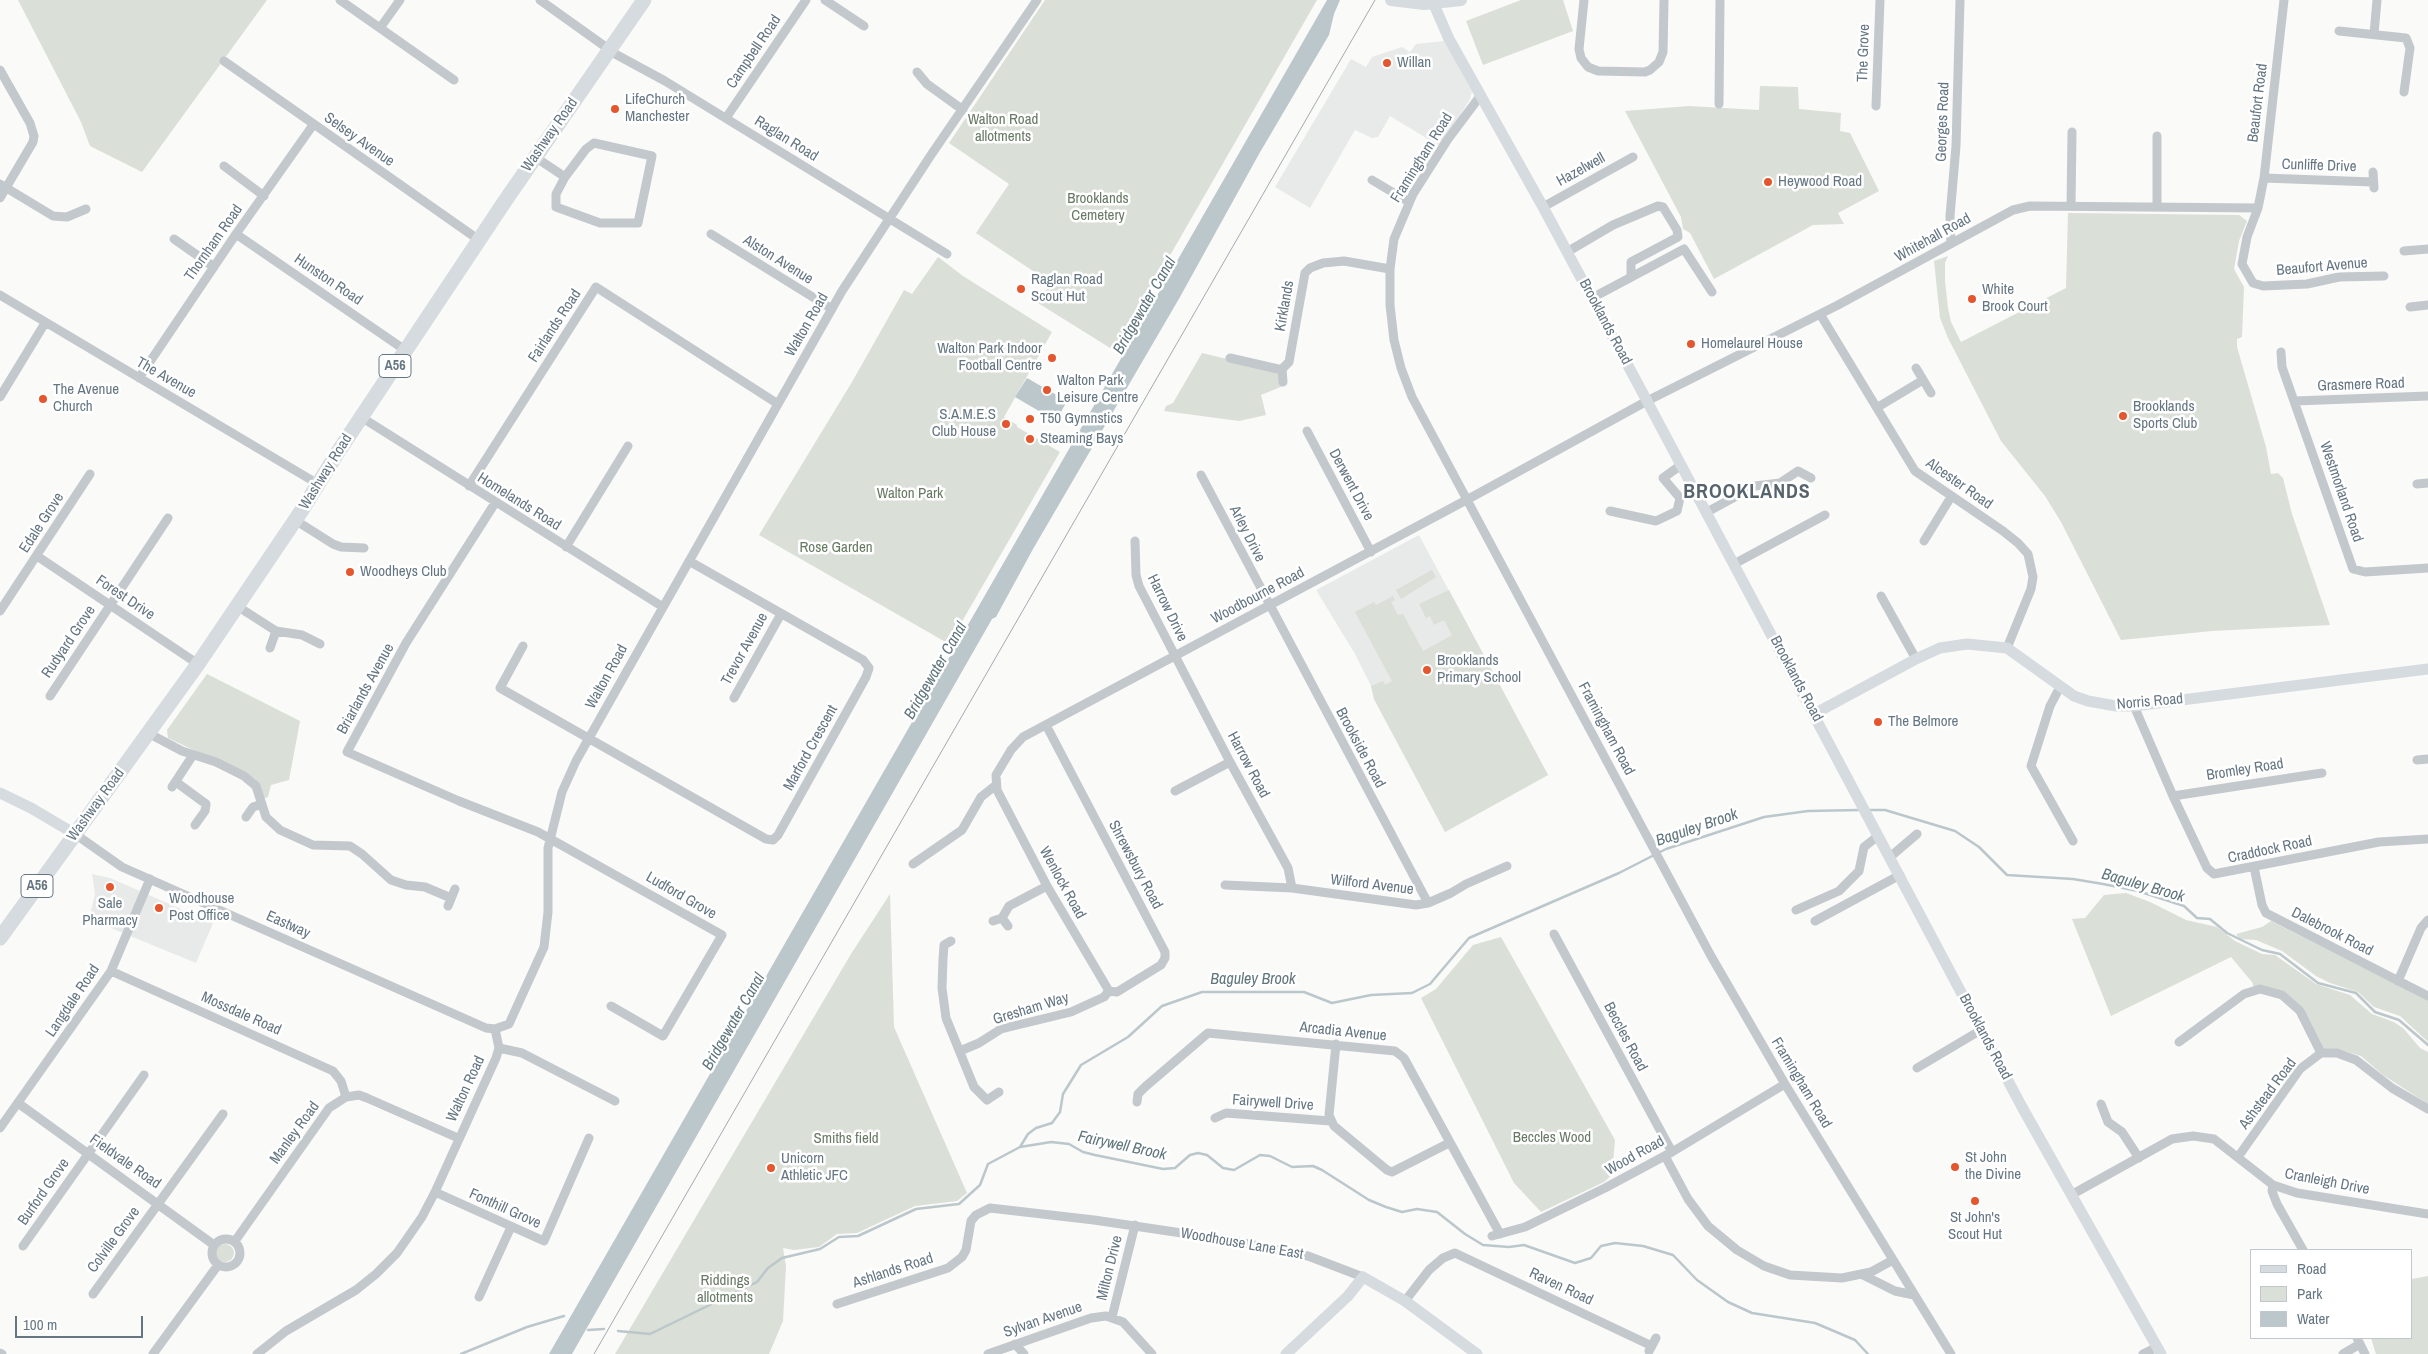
<!DOCTYPE html>
<style>
body{margin:0}
#map{position:relative;width:2428px;height:1354px;overflow:hidden;background:#fafaf8;font-family:"Archivo Narrow",sans-serif}
canvas{display:block}
.legend{position:absolute;left:2250px;top:1249px;width:162px;height:90px;box-sizing:border-box;background:#fff;border:1px solid #c1c8cd;margin:0;padding:6px 9px;list-style:none;font-size:15px;color:#657683}
.legend li{display:flex;align-items:center;gap:10px;height:25px}
.legend b{width:25px;border:1px solid #c1c8cd}
.scale{position:absolute;left:15px;top:1316px;width:128px;height:22px;box-sizing:border-box;border:2px solid #657683;border-top:0;padding-left:6px;font-size:15px;line-height:18px;white-space:nowrap;color:#657683;-webkit-text-stroke:4px #fff;paint-order:stroke}
</style>
<div id="map">
<canvas width="2428" height="1354"></canvas>
<ul class="legend">
<li><b style="height:6px;background:#d6dbdf"></b>Road</li>
<li><b style="height:14px;background:#dadfd7"></b>Park</li>
<li><b style="height:14px;background:#bbc7cb"></b>Water</li>
</ul>
<div class="scale">100 m</div>
</div>
<script>
const g = document.querySelector('canvas').getContext('2d');
g.lineJoin = 'round';
function paint(path, color) {
  g.fillStyle = color;
  g.fill(path, 'evenodd');
}
function toPath(rows) {
  const path = new Path2D();
  for (const r of rows) {
    if (r.length === 3) {
      path.moveTo(r[0] + r[2], r[1]);
      path.arc(r[0], r[1], r[2], 0, 2 * Math.PI);
      continue;
    }
    path.moveTo(r[0], r[1]);
    for (let i = 2; i < r.length; i += 2) path.lineTo(r[i], r[i + 1]);
  }
  return path;
}
function strokePath(path, color, width, dash) {
  g.strokeStyle = color;
  g.lineWidth = width;
  g.lineCap = dash ? 'butt' : 'round';
  g.setLineDash(dash || []);
  g.stroke(path);
}
function write(font, color, halo, rows, align = 'center') {
  g.font = font + ' "Archivo Narrow",sans-serif';
  g.lineWidth = 5;
  g.setLineDash([]);
  g.textBaseline = 'middle';
  g.strokeStyle = halo;
  g.fillStyle = color;
  for (const [text, x, y, turn = 0] of rows) {
    g.save();
    g.translate(x, y);
    g.rotate((+turn || 0) * Math.PI / 180);
    g.textAlign = isNaN(turn) ? turn : align;
    if (halo) g.strokeText(text, 0, 0);
    g.fillText(text, 0, 0);
    g.restore();
  }
}
const built = toPath([
 [1444,41,1472,92,1470,99,1441,147,1390,116,1378,137,1372,138,1355,130,1310,208,1275,187,1351,59,1366,67,1372,57,1402,47,1410,52,1416,44],
 [1419,535,1548,775,1445,832,1374,699,1371,686,1355,654,1316,590],
 [92,874,110,878,213,923,196,963,89,919,95,894]
]);
const green = toPath([
 [18,0,267,0,142,172,90,146,81,122],
 [1045,0,1317,0,1115,351,1038,303,1051,283,976,233,1009,184,949,143],
 [1521,0,1563,0,1573,31,1483,65,1466,21],
 [1760,86,1798,87,1799,109,1841,113,1840,131,1850,133,1879,191,1838,213,1844,224,1813,225,1714,279,1690,233,1683,229,1681,217,1625,111,1689,106,1759,110],
 [2068,213,2239,215,2247,221,2239,241,2234,269,2244,287,2242,337,2237,339,2237,347,2266,447,2271,474,2278,473,2283,478,2292,514,2330,625,2212,631,2121,640,2061,522,2045,496,2001,441,1948,338,1940,318,1934,261,1948,256,1945,263,1945,281,1948,308,1951,322,1961,342,2066,288],
 [938,257,963,276,1052,332,1004,417,1017,425,1017,427,1060,452,949,644,759,535,852,382,904,290,912,294],
 [1202,353,1277,371,1283,386,1261,395,1266,415,1239,421,1164,411,1166,406,1173,403],
 [1432,570,1436,577,1401,599,1396,590],
 [1449,590,1548,775,1445,832,1374,699,1371,686,1383,681,1385,685,1392,681,1355,612,1374,602,1376,605,1393,596,1395,600,1391,602,1398,615,1403,614,1423,651,1452,635,1444,620,1434,625,1430,616,1426,618,1419,604],
 [207,674,300,721,289,780,271,785,268,797,263,799,255,779,168,738,167,730],
 [2126,893,2150,902,2186,920,2217,927,2235,941,2262,954,2275,955,2316,984,2350,995,2372,1014,2394,1022,2404,1029,2420,1048,2428,1052,2428,1104,2383,1075,2361,1056,2338,1049,2322,1050,2300,1006,2254,988,2252,982,2231,957,2111,1016,2072,919,2085,918,2104,895],
 [890,894,894,1027,967,1193,957,1201,915,1206,857,1233,837,1234,819,1247,794,1250,783,1248,786,1266,783,1321,769,1354,615,1354,851,954],
 [2271,921,2428,1000,2428,1042,2400,1016,2374,1007,2358,992,2330,983,2316,976,2282,951,2256,940,2240,939,2236,934,2262,927],
 [1501,937,1615,1140,1612,1175,1604,1182,1541,1212,1514,1183,1421,998,1436,989,1473,945],
 [225,1253,9],
 [2428,1276,2428,1354,2376,1354,2371,1338,2412,1338,2412,1279]
]);
const water = toPath([
 [1327,0,1340,0,1334,14,1329,35,1259,154,1180,297,1033,549,996,617,992,619,572,1354,549,1354],
 [1027,378,1067,401,1056,421,1015,397]
]);
const stream = toPath([
 [1868,810,1885,810,1955,831,1979,847,2007,875,2073,879,2103,884,2138,891,2184,906,2197,918,2210,919,2227,933,2262,950,2280,954,2318,983,2356,993,2375,1012,2399,1020,2428,1045],
 [1020,1147,1028,1134,1036,1128,1052,1123,1060,1112,1063,1094,1081,1065,1128,1037,1162,1006,1202,992,1304,992,1332,1003,1371,995,1412,993,1430,984,1469,938,1619,873,1666,849,1764,817,1808,811,1860,810],
 [588,1330,604,1329],
 [618,1331,650,1334,757,1282,768,1268,782,1258,820,1249,839,1237,858,1236,916,1209,959,1204,980,1185,988,1164,1020,1147,1051,1142,1069,1144,1083,1152,1095,1155,1163,1169,1175,1168,1190,1155,1198,1153,1207,1155,1223,1168,1234,1170,1260,1155,1270,1156,1292,1167,1313,1166,1322,1170,1369,1200,1386,1207,1402,1212,1417,1209,1437,1212,1465,1234,1483,1245,1509,1247,1524,1245,1575,1263,1591,1258,1601,1246,1615,1243,1643,1246,1673,1255,1697,1280,1728,1302,1752,1313,1815,1323,1855,1340,1868,1354],
 [461,1354,527,1327,564,1316]
]);
const street = toPath([
 [340,0,454,80],
 [540,0,617,55,665,81,947,254],
 [825,0,864,26],
 [1584,0,1579,49,1581,58,1588,67,1598,71,1645,72,1650,70,1659,62,1663,52,1664,0],
 [2284,0,2264,178,2258,208,2247,237,2242,264,2253,283,2263,286,2307,284,2339,277,2384,276],
 [380,28,400,0],
 [2339,31,2406,38,2410,48,2404,92],
 [2374,34,2377,0],
 [224,61,479,240],
 [0,70,30,123,34,136,33,142,0,198],
 [917,72,927,84,963,110],
 [1481,95,1448,139,1413,194,1394,239,1390,269,1390,305,1394,340,1401,368,1412,397,1711,956,1785,1084,1951,1354],
 [1719,104,1720,0],
 [1876,106,1880,0],
 [726,118,806,0],
 [2157,136,2157,207],
 [535,157,565,177,586,149,594,143,652,156,638,223,600,223,556,207,556,194,565,177],
 [224,166,264,196],
 [2373,172,2374,188],
 [2264,178,2373,182],
 [1372,180,1409,202],
 [0,184,53,216,67,217,86,209],
 [2071,206,2072,132],
 [1543,207,1633,157],
 [236,234,405,350],
 [711,234,832,309],
 [174,239,214,267],
 [1951,244,1950,216,1956,146,1960,0],
 [2404,251,2428,249],
 [1567,252,1613,225,1658,206,1663,207,1677,230,1678,237,1631,262,1631,277],
 [0,295,318,484],
 [1592,298,1684,249,1712,292],
 [2410,307,2428,305],
 [1820,314,1915,471,2003,531,2018,543,2028,554,2033,577,2031,589,2007,648],
 [2281,352,2282,367,2353,569,2365,572,2428,568],
 [1230,358,1278,369,1282,369,1289,362,1305,273,1310,268,1323,263,1344,261,1390,269],
 [1916,368,1931,393],
 [1282,369,1283,382],
 [139,378,236,234,313,125],
 [0,397,45,323],
 [2295,401,2428,396],
 [1878,407,1923,380],
 [361,417,663,607],
 [1307,431,1371,552],
 [1201,475,1428,903],
 [2417,484,2428,483],
 [469,486,596,287,778,404],
 [495,503,406,643,347,752,459,801,538,832,722,935,663,1036,611,1006],
 [1610,511,1656,521,1677,511,1680,498,1663,478,1681,465],
 [1707,512,1755,486,1780,483,1798,471,1811,478],
 [295,520,333,544,341,547,364,548],
 [1135,541,1136,575,1139,586,1230,762,1288,868,1292,888],
 [1924,541,1951,497],
 [566,547,628,446],
 [37,556,198,664],
 [1734,564,1825,515],
 [1881,596,1916,659],
 [237,606,276,631,302,635,320,644],
 [0,611,90,474],
 [523,646,500,688,766,839,773,840,778,835,866,677,869,668,863,660,689,561],
 [270,648,276,631],
 [2060,687,2050,706,2031,766,2073,841],
 [50,696,168,518],
 [734,698,781,614],
 [2134,706,2173,796,2207,868,2214,874,2379,842,2428,839],
 [1046,725,1165,952,1165,958,1161,965,1117,992,1109,991],
 [148,733,182,751,216,762,244,776,256,786,266,817,280,830,313,845,350,846,362,854,391,880,406,885,425,887,451,898],
 [2417,760,2428,759],
 [176,782,206,804,205,811,195,825],
 [172,787,193,755],
 [1175,791,1230,762],
 [2173,796,2322,773],
 [246,817,253,807,262,804],
 [75,834,122,867,486,1028,495,1029,509,1024,544,947,548,912,548,848,562,792,576,761,842,291,931,155,1037,0],
 [1890,857,1917,834],
 [913,864,962,830,981,797,996,785],
 [2254,867,2262,905,2266,913,2428,996],
 [1225,885,1292,888,1416,905,1428,903,1451,893,1466,884,1507,866],
 [448,906,455,889],
 [1796,910,1839,891,1859,871,1864,847,1878,836],
 [1002,918,1008,926],
 [993,921,1002,918,1009,906,1047,886],
 [1815,921,1900,875],
 [1554,934,1672,1152],
 [951,941,944,945,943,959,942,988,946,1018,974,1087,987,1100,999,1092],
 [111,971,333,1071,341,1081,346,1097],
 [2398,981,2421,928,2428,920],
 [1109,991,1047,886,997,790,996,775,1011,750,1023,737,1472,497,1647,401,1838,305,2013,210,2030,206,2258,208],
 [2179,1042,2244,994,2260,989,2282,995,2300,1011,2321,1053],
 [1336,1044,1329,1115,1334,1126,1387,1170,1392,1172,1449,1143],
 [499,1048,522,1053,615,1101],
 [960,1051,979,1043,1001,1029,1071,1012,1104,997,1109,991],
 [1917,1068,1981,1030],
 [1137,1102,1138,1094,1145,1087,1208,1033,1395,1051,1404,1058,1500,1234],
 [18,1103,214,1245],
 [2101,1104,2108,1122,2122,1132,2139,1158],
 [1215,1118,1226,1113,1330,1121],
 [0,1128,111,971,150,879],
 [1665,1156,1688,1199,1708,1226,1737,1250,1764,1266,1790,1275,1842,1278,1871,1272,1893,1260],
 [2238,1157,2300,1069,2321,1053,2337,1053,2356,1060,2392,1088,2428,1109],
 [2273,1185,2272,1191,2277,1204,2303,1250],
 [435,1192,544,1241,589,1138],
 [2071,1195,2172,1139,2193,1136,2214,1139,2273,1185,2297,1193,2428,1214],
 [1492,1236,1525,1227,1605,1188,1672,1152,1785,1084],
 [226,1253,14],
 [235,1241,329,1108,346,1097,359,1095,367,1098,458,1138],
 [23,1246,144,1075],
 [1863,1275,1895,1291,1914,1295],
 [93,1294,223,1114],
 [479,1297,511,1227],
 [1405,1301,1429,1270,1443,1258,1455,1253,1652,1346],
 [837,1304,948,1268,962,1257,966,1250,971,1221,976,1215,990,1208,1094,1220,1229,1240,1308,1256,1363,1277],
 [1112,1317,1135,1225],
 [2357,1338,2365,1354],
 [1015,1344,1024,1354],
 [1649,1351,1656,1338],
 [0,1353,2,1354],
 [153,1354,218,1265],
 [257,1354,286,1331,356,1290,376,1274,397,1253,422,1217,435,1192,496,1058,499,1048,495,1029],
 [988,1354,1091,1318,1106,1316,1123,1322,1152,1354],
 [2143,1354,2157,1347],
 [2343,1354,2360,1344]
]);
const secondary = toPath([
 [1432,0,1449,39,1543,207,1647,401,2022,1107,2161,1354],
 [1814,714,1916,659,1940,648,1967,644,2007,648,2074,696,2088,701,2116,706,2134,706,2428,669],
 [0,793,31,808,75,834],
 [1286,1354,1348,1296,1363,1277,1405,1301,1477,1354]
]);
const primary = toPath([
 [1391,0,1424,4,1461,0]
]);
const highway = toPath([
 [0,938,198,664,302,510,338,452,505,201,644,0]
]);
const tram = toPath([
 [594,1354,1375,0]
]);
const markers = [
 [1387,63,5,"#e4572e"],
 [615,109,5,"#e4572e"],
 [1768,182,5,"#e4572e"],
 [1021,289,5,"#e4572e"],
 [1972,299,5,"#e4572e"],
 [1691,344,5,"#e4572e"],
 [1052,358,5,"#e4572e"],
 [1047,390,5,"#e4572e"],
 [43,399,5,"#e4572e"],
 [2123,416,5,"#e4572e"],
 [1030,419,5,"#e4572e"],
 [1006,424,5,"#e4572e"],
 [1030,439,5,"#e4572e"],
 [350,572,5,"#e4572e"],
 [1427,670,5,"#e4572e"],
 [1878,722,5,"#e4572e"],
 [110,887,5,"#e4572e"],
 [159,908,5,"#e4572e"],
 [1955,1167,5,"#e4572e"],
 [771,1168,5,"#e4572e"],
 [1975,1201,5,"#e4572e"]
];
const shields = [
 [395,366,32],
 [37,886,32]
];
const shieldNames = [
 ["A56",395,366],
 ["A56",37,886]
];
const streetNames = [
 ["Campbell Road",754,52,-56],
 ["The Grove",1864,53,-88],
 ["Beaufort Road",2258,103,-83],
 ["Georges Road",1943,122,-88],
 ["Washway Road",550,135,-55],
 ["Raglan Road",786,139,32],
 ["Selsey Avenue",359,140,35],
 ["Framingham Road",1422,158,-58],
 ["Cunliffe Drive",2319,166,2],
 ["Hazelwell",1581,170,-29],
 ["Whitehall Road",1933,238,-29],
 ["Thornham Road",214,243,-55],
 ["Alston Avenue",778,260,32],
 ["Beaufort Avenue",2322,267,-5],
 ["Hunston Road",328,280,34],
 ["Kirklands",1285,306,-80],
 ["Brooklands Road",1605,322,62],
 ["Walton Road",807,325,-60],
 ["Fairlands Road",555,326,-57],
 ["The Avenue",166,378,30],
 ["Grasmere Road",2361,385,-2],
 ["Washway Road",326,472,-58],
 ["Alcester Road",1959,484,35],
 ["Derwent Drive",1351,485,62],
 ["Westmorland Road",2341,492,71],
 ["Homelands Road",519,502,32],
 ["Edale Grove",42,523,-57],
 ["Arley Drive",1247,534,63],
 ["Woodbourne Road",1258,596,-28],
 ["Forest Drive",125,598,34],
 ["Harrow Drive",1167,608,64],
 ["Rudyard Grove",69,642,-56],
 ["Trevor Avenue",745,649,-61],
 ["Walton Road",607,677,-61],
 ["Brooklands Road",1796,679,62],
 ["Briarlands Avenue",366,689,-61],
 ["Norris Road",2150,702,-5],
 ["Framingham Road",1606,729,62],
 ["Marford Crescent",811,748,-61],
 ["Brookside Road",1360,748,62],
 ["Harrow Road",1248,765,62],
 ["Bromley Road",2245,770,-9],
 ["Washway Road",96,805,-54],
 ["Craddock Road",2270,850,-12],
 ["Shrewsbury Road",1135,865,62],
 ["Wenlock Road",1062,883,61],
 ["Wilford Avenue",1372,885,7],
 ["Ludford Grove",681,896,30],
 ["Eastway",288,925,24],
 ["Dalebrook Road",2332,932,27],
 ["Langdale Road",73,1001,-56],
 ["Gresham Way",1031,1009,-17],
 ["Mossdale Road",241,1014,24],
 ["Arcadia Avenue",1343,1032,6],
 ["Beccles Road",1625,1037,62],
 ["Brooklands Road",1985,1037,62],
 ["Framingham Road",1801,1083,59],
 ["Walton Road",466,1089,-65],
 ["Ashstead Road",2268,1094,-53],
 ["Fairywell Drive",1273,1103,4],
 ["Manley Road",295,1133,-54],
 ["Wood Road",1635,1156,-29],
 ["Fieldvale Road",125,1162,35],
 ["Cranleigh Drive",2327,1182,11],
 ["Burford Grove",44,1192,-55],
 ["Fonthill Grove",505,1209,24],
 ["Colville Grove",114,1240,-54],
 ["Woodhouse Lane East",1242,1244,10],
 ["Milton Drive",1110,1268,-76],
 ["Ashlands Road",893,1271,-18],
 ["Raven Road",1561,1287,25],
 ["Sylvan Avenue",1043,1320,-19]
];
const poiNames = [
 ["Willan",1397,63],
 ["LifeChurch",625,100],
 ["Manchester",625,117],
 ["Heywood Road",1778,182],
 ["Raglan Road",1031,280],
 ["Scout Hut",1031,297],
 ["White",1982,290],
 ["Brook Court",1982,307],
 ["Homelaurel House",1701,344],
 ["Walton Park Indoor",1042,349,"right"],
 ["Football Centre",1042,366,"right"],
 ["Walton Park",1057,381],
 ["Leisure Centre",1057,398],
 ["The Avenue",53,390],
 ["Church",53,407],
 ["Brooklands",2133,407],
 ["Sports Club",2133,424],
 ["S.A.M.E.S",996,415,"right"],
 ["Club House",996,432,"right"],
 ["T50 Gymnstics",1040,419],
 ["Steaming Bays",1040,439],
 ["Woodheys Club",360,572],
 ["Brooklands",1437,661],
 ["Primary School",1437,678],
 ["The Belmore",1888,722],
 ["Woodhouse",169,899],
 ["Post Office",169,916],
 ["Sale",110,904,"center"],
 ["Pharmacy",110,921,"center"],
 ["St John",1965,1158],
 ["the Divine",1965,1175],
 ["Unicorn",781,1159],
 ["Athletic JFC",781,1176],
 ["St John's",1975,1218,"center"],
 ["Scout Hut",1975,1235,"center"]
];
const parkNames = [
 ["Walton Road",1003,120],
 ["allotments",1003,137],
 ["Brooklands",1098,199],
 ["Cemetery",1098,216],
 ["Walton Park",910,494],
 ["Rose Garden",836,548],
 ["Beccles Wood",1552,1138],
 ["Smiths field",846,1139],
 ["Riddings",725,1281],
 ["allotments",725,1298]
];
const waterNames = [
 ["Bridgewater Canal",1145,306,-60],
 ["Bridgewater Canal",936,671,-60],
 ["Baguley Brook",1697,828,-19],
 ["Baguley Brook",2143,886,16],
 ["Baguley Brook",1253,980],
 ["Bridgewater Canal",734,1022,-60],
 ["Fairywell Brook",1122,1146,12]
];
const districtNames = [
 ["BROOKLANDS",1747,493]
];
paint(built, '#e8e9e9');
paint(green, '#dadfd7');
paint(water, '#bbc7cb');
strokePath(stream, '#bbc7cb', 2.5);
strokePath(street, '#c3c8cc', 9);
strokePath(secondary, '#d6dbdf', 11);
strokePath(primary, '#d6dbdf', 12);
strokePath(highway, '#d6dbdf', 15);
strokePath(tram, '#a2aab0', 1);
for (const [x, y, r, color] of markers) {
  const dot = new Path2D();
  dot.arc(x, y, r, 0, 2 * Math.PI);
  g.fillStyle = color;
  g.fill(dot);
  strokePath(dot, '#fff', 2);
}
for (const [x, y, w] of shields) {
  const box = new Path2D();
  box.roundRect(x - w / 2, y - 11.5, w, 23, 4);
  g.fillStyle = '#fff';
  g.fill(box);
  strokePath(box, '#657683', 1);
}
write('bold 14px', '#657683', null, shieldNames);
write('15px', '#657683', '#fff', streetNames);
write('15px', '#657683', '#fff', poiNames, 'left');
write('15px', '#687a64', '#fff', parkNames);
write('italic 16px', '#60757c', '#fff', waterNames);
g.letterSpacing = '1px';
write('bold 20px', '#57646e', '#fff', districtNames);
g.letterSpacing = '0px';
</script>
